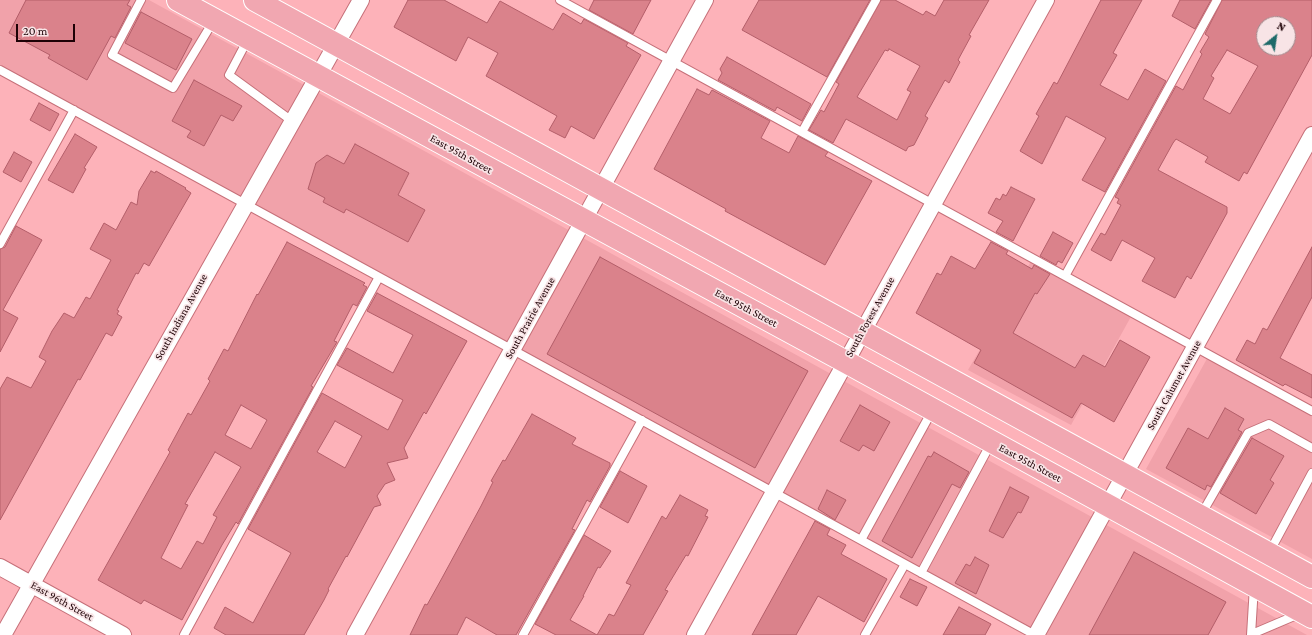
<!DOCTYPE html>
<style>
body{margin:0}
#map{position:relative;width:1312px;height:635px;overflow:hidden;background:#fdb2b9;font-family:"Crimson Pro",serif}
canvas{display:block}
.north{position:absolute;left:1256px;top:16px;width:40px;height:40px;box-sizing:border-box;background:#f8e4e6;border:1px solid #a0898c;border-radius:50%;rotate:30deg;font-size:11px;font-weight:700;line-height:16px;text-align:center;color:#1d0105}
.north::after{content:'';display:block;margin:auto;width:14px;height:18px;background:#1e6a69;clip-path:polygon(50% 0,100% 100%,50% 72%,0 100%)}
.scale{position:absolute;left:16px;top:24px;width:59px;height:18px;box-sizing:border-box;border:2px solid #1d0105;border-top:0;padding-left:5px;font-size:12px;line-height:14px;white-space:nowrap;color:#1d0105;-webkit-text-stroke:3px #f8e4e6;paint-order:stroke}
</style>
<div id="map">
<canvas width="1312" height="635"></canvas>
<div class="north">N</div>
<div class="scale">20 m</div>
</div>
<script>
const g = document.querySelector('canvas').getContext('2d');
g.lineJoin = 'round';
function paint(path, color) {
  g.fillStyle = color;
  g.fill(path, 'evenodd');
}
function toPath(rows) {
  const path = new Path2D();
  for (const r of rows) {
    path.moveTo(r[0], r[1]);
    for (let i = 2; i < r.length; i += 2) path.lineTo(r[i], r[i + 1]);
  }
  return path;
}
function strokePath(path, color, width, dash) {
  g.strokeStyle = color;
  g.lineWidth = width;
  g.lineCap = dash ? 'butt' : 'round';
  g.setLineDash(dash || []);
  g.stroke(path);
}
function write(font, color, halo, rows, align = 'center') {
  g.font = font + ' "Crimson Pro",serif';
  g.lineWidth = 3.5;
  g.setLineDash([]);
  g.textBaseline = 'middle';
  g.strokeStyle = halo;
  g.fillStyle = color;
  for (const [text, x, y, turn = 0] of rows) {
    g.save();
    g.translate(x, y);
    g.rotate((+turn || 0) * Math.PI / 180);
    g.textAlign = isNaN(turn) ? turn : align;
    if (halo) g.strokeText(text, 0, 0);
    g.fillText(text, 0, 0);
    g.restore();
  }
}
const built = toPath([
 [0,0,149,0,1307,635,1030,635,0,73],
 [1033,258,1133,313,1071,425,968,370],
 [1209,355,1312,411,1312,559,1146,469]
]);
const building = toPath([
 [26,0,130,0,127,5,131,7,115,38,111,36,87,80,48,58,50,55,9,33,26,0],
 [408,0,444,0,487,23,500,1,553,30,563,13,581,24,584,19,628,43,626,46,641,55,594,139,571,126,565,138,549,130,557,116,486,76,498,53,468,37,456,61,394,27,408,0],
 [594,0,651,0,633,34,589,10,594,0],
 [759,0,870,0,827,77,742,30,759,0],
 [881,0,895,0,923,15,926,11,935,16,944,0,989,0,969,35,971,36,958,60,960,62,949,83,945,80,925,116,928,118,914,145,908,147,906,151,846,119,833,143,809,130,821,110,824,112,839,84,836,82,881,0],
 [889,49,920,66,907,90,911,92,897,120,857,97,885,50,888,51,889,49],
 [1101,0,1142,0,1113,53,1117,55,1100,85,1128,100,1145,69,1166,81,1105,192,1082,180,1106,138,1066,116,1042,164,1020,151,1039,116,1036,114,1054,82,1057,84,1101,0],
 [1180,0,1211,0,1195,29,1172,16,1180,0],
 [1222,0,1312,0,1312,55,1247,174,1244,172,1239,181,1205,162,1208,157,1176,139,1173,143,1158,170,1227,207,1227,213,1191,279,1187,276,1175,298,1142,281,1155,258,1122,240,1111,261,1091,250,1101,233,1105,235,1121,205,1117,203,1119,199,1115,197,1176,86,1183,90,1202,54,1200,52,1209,37,1205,34,1222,0],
 [1264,24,1288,24,1288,48,1264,48,1264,24],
 [1227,50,1258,66,1230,114,1203,99,1214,78,1211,76,1227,50],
 [141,12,192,39,176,70,125,43,141,12],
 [727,57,811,104,802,121,777,107,775,111,718,80,722,73,720,69,727,57],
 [194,80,242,106,233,121,221,115,204,146,187,137,191,131,172,121,194,80],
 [697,89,709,95,712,90,770,121,761,138,789,153,798,136,828,152,825,156,872,181,825,265,725,211,726,209,654,169,697,89],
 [39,103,59,114,50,131,30,120,39,103],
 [75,134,97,147,84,168,86,169,73,193,48,180,75,134],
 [355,144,409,173,398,195,425,210,408,242,346,209,344,213,323,202,325,198,308,189,316,163,327,155,344,164,355,144],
 [14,152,32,162,21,182,3,172,14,152],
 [151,171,155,173,156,171,186,188,185,189,191,193,149,266,144,263,138,274,136,273,117,310,119,311,117,314,122,317,112,336,106,333,80,380,78,379,0,520,0,389,7,377,31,388,46,361,39,357,52,331,64,313,74,318,86,297,90,299,111,260,90,249,104,223,116,230,131,202,137,205,139,191,151,171],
 [1011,187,1035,199,1013,241,996,232,1003,221,988,213,996,198,1000,200,1003,194,1006,196,1011,187],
 [16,226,42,240,3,310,18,318,0,352,0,249,5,247,16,226],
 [1053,232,1073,243,1062,263,1058,261,1056,265,1040,256,1053,232],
 [287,242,365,283,363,285,367,287,357,306,353,304,334,341,337,342,311,386,313,387,238,524,236,522,222,545,182,620,144,600,141,604,98,580,170,452,168,450,182,424,188,413,191,415,210,381,208,379,224,349,228,351,257,294,258,295,287,242],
 [241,405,267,420,251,449,225,435,241,405],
 [215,452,241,467,213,515,217,517,203,544,197,541,181,569,161,558,188,505,185,504,215,452],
 [991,242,1008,251,1006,254,1032,269,1034,265,1050,274,1037,294,1035,293,1013,333,1075,368,1083,355,1105,367,1120,340,1150,357,1114,422,1081,403,1072,418,1054,408,974,363,981,350,916,313,937,273,941,275,951,256,975,269,991,242],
 [1312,247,1312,297,1280,358,1312,375,1312,398,1285,384,1283,386,1236,360,1247,340,1255,344,1263,328,1267,330,1312,247],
 [600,257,808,371,755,468,547,354,600,257],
 [377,293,467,341,426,414,424,412,404,448,408,458,387,463,395,480,385,484,377,496,381,505,374,507,347,557,346,556,328,589,329,590,324,600,304,635,226,635,214,628,225,607,253,623,291,553,248,529,322,393,388,430,403,400,337,365,347,348,393,373,413,335,367,311,377,293],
 [335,421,362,436,345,468,317,452,335,421],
 [860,405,890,422,874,451,863,445,859,451,840,441,860,405],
 [1225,408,1244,419,1238,430,1242,432,1211,487,1207,485,1205,490,1166,468,1188,428,1208,439,1225,408],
 [532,414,576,438,572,444,610,463,610,466,590,502,587,500,572,529,575,530,516,635,497,635,466,617,457,635,410,635,425,604,427,605,442,578,481,506,493,482,491,481,503,460,505,461,532,414],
 [1252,438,1284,456,1270,480,1274,483,1256,514,1220,493,1252,438],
 [934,452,969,472,960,488,952,484,912,558,882,541,928,456,931,457,934,452],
 [620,471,647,486,628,523,600,507,620,471],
 [1010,487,1029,497,1021,513,1018,512,1003,538,989,531,1010,487],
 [827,490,846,500,835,520,818,509,827,490],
 [680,495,708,510,705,516,708,517,688,556,686,555,665,590,668,591,643,635,597,635,609,614,614,616,631,585,626,583,662,516,666,519,680,495],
 [815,521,830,529,827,535,846,545,841,554,887,579,864,622,818,596,796,635,752,635,815,521],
 [584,535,611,551,600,568,598,567,583,596,584,596,570,620,597,635,556,635,535,624,584,535],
 [1134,552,1226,602,1208,635,1089,635,1134,552],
 [975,557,989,565,976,594,955,583,966,564,970,566,975,557],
 [910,579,927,587,917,606,900,597,910,579],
 [959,607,991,624,985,635,943,635,959,607]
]);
const service = toPath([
 [141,0,112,55,173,88,214,20],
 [560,0,1312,411],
 [248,39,229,75,292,121],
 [0,70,1035,635],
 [802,132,876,0],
 [0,244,74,110],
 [1065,276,1217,0],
 [1201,515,1248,433,1269,424,1312,448],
 [861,540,932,411],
 [1269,553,1312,473],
 [921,573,991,443],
 [1252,634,1299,614],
 [184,635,379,277],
 [523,635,642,420],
 [865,635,905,564],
 [1251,635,1254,586]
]);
const minor = toPath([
 [0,567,123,635],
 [3,635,361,0],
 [355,635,705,0],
 [695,635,1046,0],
 [1036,635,1312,135]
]);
const primary = toPath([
 [178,0,846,362,1312,617],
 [255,0,1312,577]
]);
const streetNames = [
 ["East 95th Street",461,154,29],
 ["East 95th Street",746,308,28],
 ["South Indiana Avenue",181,317,-61],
 ["South Forest Avenue",870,317,-61],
 ["South Prairie Avenue",530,318,-61],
 ["South Calumet Avenue",1174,385,-61],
 ["East 95th Street",1030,463,28],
 ["East 96th Street",62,601,29]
];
paint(built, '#f1a2aa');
paint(building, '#da828b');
strokePath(building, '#b35e69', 1);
strokePath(service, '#c67079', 10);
strokePath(minor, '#c67079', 18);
strokePath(primary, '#fff', 24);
strokePath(service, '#fff', 8);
strokePath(minor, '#fff', 16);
strokePath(primary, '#f1a7b1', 22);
write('11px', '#1d0105', '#f8e4e6', streetNames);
</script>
